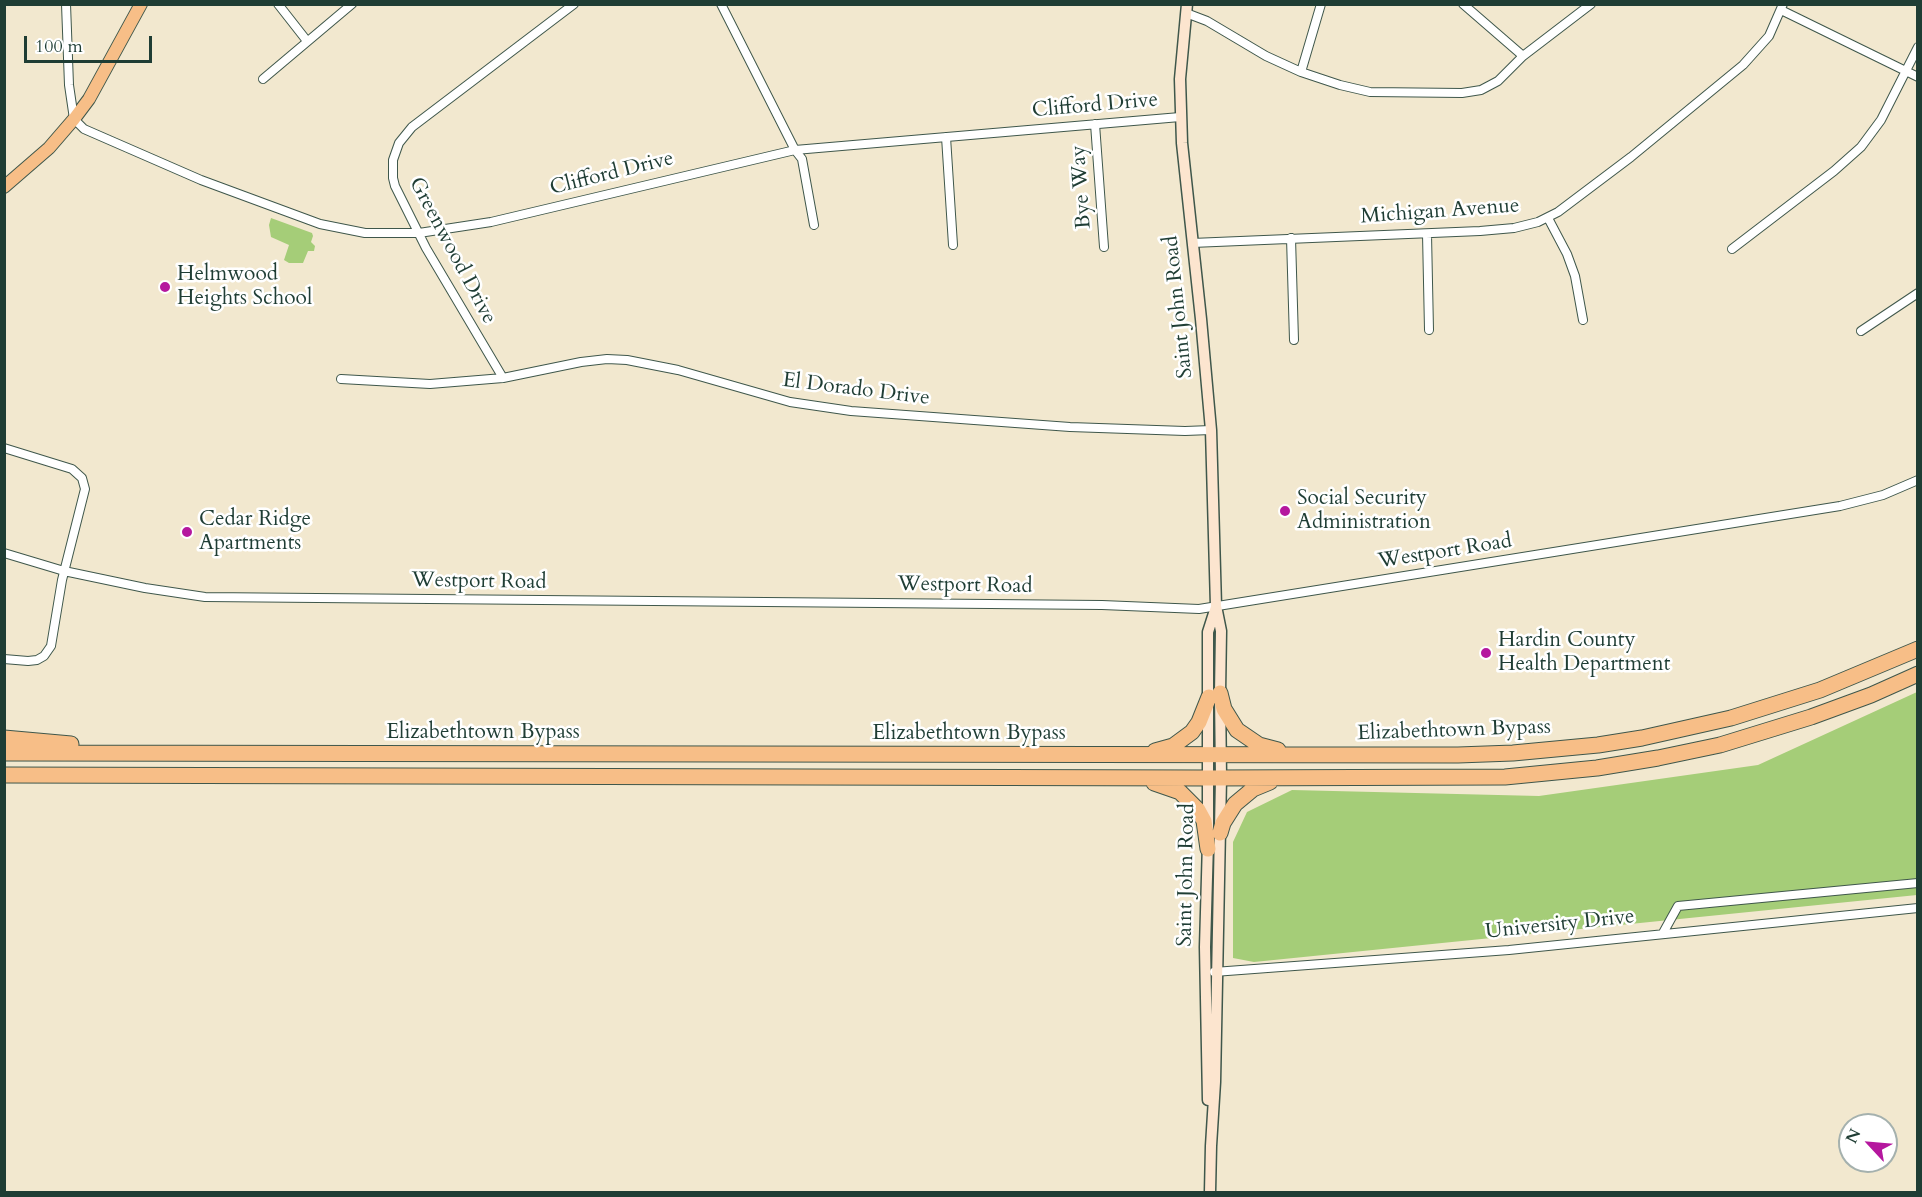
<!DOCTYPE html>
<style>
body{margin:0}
#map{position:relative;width:1922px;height:1197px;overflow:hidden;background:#f2e8cf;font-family:Cardo,serif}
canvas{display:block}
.frame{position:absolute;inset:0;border:6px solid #1f3d34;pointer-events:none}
.north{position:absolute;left:1838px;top:1113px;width:60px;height:60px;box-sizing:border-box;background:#fff;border:2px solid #a5b1ae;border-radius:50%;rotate:296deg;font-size:16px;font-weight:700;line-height:24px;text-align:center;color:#1f3d34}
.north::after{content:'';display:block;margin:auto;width:21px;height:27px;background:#b5179e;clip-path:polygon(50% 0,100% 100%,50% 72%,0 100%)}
.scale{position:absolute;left:24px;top:36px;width:128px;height:27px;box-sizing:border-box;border:3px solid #1f3d34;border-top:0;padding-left:8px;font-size:18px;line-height:21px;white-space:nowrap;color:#1f3d34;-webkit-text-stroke:4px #fff;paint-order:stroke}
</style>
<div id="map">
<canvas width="1922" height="1197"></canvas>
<div class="frame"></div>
<div class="north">N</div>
<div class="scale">100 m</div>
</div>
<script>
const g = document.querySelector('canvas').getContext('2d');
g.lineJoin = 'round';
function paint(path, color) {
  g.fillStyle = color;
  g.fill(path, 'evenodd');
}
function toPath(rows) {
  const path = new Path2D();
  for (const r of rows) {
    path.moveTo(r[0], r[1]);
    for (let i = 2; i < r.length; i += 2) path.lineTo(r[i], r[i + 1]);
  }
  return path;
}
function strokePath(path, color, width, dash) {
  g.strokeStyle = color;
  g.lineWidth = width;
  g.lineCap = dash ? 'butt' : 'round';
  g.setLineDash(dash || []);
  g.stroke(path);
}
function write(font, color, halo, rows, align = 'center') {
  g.font = font + ' Cardo,serif';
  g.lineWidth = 5;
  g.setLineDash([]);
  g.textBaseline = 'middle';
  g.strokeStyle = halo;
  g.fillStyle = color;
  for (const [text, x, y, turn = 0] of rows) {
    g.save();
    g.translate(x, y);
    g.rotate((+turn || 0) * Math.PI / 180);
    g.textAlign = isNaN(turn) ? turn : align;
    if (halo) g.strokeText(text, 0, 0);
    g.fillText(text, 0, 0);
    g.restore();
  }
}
const green = toPath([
 [271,218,312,233,313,236,311,242,315,246,314,251,308,251,303,263,289,263,284,260,289,245,271,237,269,225],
 [1917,692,1917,895,1254,962,1233,958,1233,842,1247,812,1292,790,1539,796,1758,765]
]);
const street = toPath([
 [66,4,69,85,74,119,84,129,201,180,320,224,365,233,419,233,491,222,795,150,1180,117],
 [278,4,307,41],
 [721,4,795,150,802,159,814,225],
 [1463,4,1523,56],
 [1781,10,1918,77],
 [1186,13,1207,21,1266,56,1301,72,1340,85,1370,92,1462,93,1481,90,1498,81,1523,56,1591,4],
 [1301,72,1321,4],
 [263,79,352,4],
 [1095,124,1104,247],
 [946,137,953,245],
 [1548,218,1567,254,1575,276,1583,320],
 [1427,234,1429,330],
 [1291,238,1294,340],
 [1192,243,1480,231,1514,228,1538,222,1558,212,1631,157,1743,65,1769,36,1783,4],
 [1732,249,1834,171,1861,147,1881,120,1918,47],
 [1861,331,1918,293],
 [503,378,426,248,395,186,393,178,393,160,399,143,412,127,574,4],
 [341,379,430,384,503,378,581,362,607,359,627,360,678,370,790,402,851,411,1070,427,1185,431,1211,430],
 [4,448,72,469,82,478,85,489,62,580,51,646,44,656,37,660,28,661,4,659],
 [4,553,64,571,145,588,205,597,1102,605,1199,609,1840,506,1883,495,1918,480],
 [1663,933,1678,906,1918,883],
 [1214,972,1509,950,1918,908]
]);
const secondary = toPath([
 [1187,4,1180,79,1182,143,1201,319,1211,430,1216,606,1221,631,1220,693,1221,778,1215,1082,1211,1146,1210,1192],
 [1208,827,1208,632,1216,607],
 [1208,842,1205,947,1208,1100]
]);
const primary = toPath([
 [4,187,49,148,74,119,89,99,141,4]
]);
const highway = toPath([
 [1220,693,1224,709,1237,730,1259,745,1278,750],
 [4,738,71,744],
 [1155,751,1173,746,1192,732,1199,722,1209,697],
 [4,753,1458,755,1513,753,1598,745,1642,738,1731,718,1820,690,1918,649],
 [4,775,1208,778,1505,777,1597,768,1658,758,1720,745,1811,717,1871,695,1918,674],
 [1154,783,1180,792,1198,810,1204,821,1208,849],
 [1220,833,1223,823,1235,804,1253,789,1270,782]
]);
const markers = [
 [165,287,6,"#b5179e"],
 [1285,511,6,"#b5179e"],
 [187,532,6,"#b5179e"],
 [1486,653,6,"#b5179e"]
];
const streetNames = [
 ["Clifford Drive",1095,106,-5],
 ["Clifford Drive",612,174,-14],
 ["Bye Way",1082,187,-94],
 ["Michigan Avenue",1440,212,-4],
 ["Greenwood Drive",452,251,62],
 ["Saint John Road",1179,307,-96],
 ["El Dorado Drive",856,390,7],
 ["Westport Road",1445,552,-9],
 ["Westport Road",479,582,1],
 ["Westport Road",965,586,1],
 ["Elizabethtown Bypass",1454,731,-2],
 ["Elizabethtown Bypass",483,733],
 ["Elizabethtown Bypass",969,734],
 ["Saint John Road",1187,875,-89],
 ["University Drive",1560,925,-6]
];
const poiNames = [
 ["Helmwood",177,275],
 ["Heights School",177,299],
 ["Social Security",1297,499],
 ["Administration",1297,523],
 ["Cedar Ridge",199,520],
 ["Apartments",199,544],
 ["Hardin County",1498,641],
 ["Health Department",1498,665]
];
paint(green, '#a5cd78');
strokePath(street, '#3f574b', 10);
strokePath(secondary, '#3f574b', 13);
strokePath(primary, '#3f574b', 14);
strokePath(highway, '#3f574b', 17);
strokePath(street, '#fff', 8);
strokePath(secondary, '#fce5cf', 10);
strokePath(primary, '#f7be87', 12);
strokePath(highway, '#f7be87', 15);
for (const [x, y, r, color] of markers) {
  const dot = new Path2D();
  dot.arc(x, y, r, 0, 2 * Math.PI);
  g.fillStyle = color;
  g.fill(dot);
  strokePath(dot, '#fff', 2);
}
write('21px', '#1f3d34', '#fff', streetNames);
write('21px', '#1f3d34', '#fff', poiNames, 'left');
</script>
